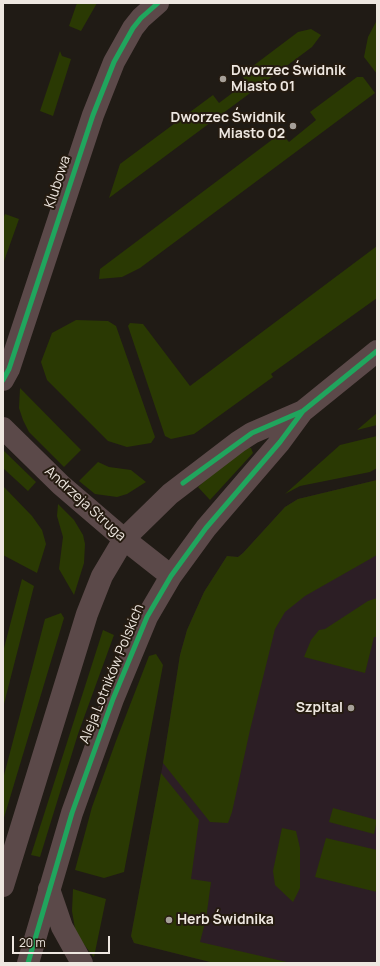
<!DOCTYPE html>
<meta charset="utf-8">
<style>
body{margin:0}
#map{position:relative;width:380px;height:966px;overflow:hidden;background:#201b15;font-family:Manrope,sans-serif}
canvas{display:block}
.frame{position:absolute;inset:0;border:4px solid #eee7e0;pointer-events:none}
.scale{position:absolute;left:12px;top:936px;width:98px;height:18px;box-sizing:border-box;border:2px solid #eee7e0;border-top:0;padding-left:5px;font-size:12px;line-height:14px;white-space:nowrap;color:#eee7e0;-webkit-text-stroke:3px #251b10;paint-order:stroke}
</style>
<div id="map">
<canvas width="380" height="966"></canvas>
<div class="frame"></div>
<div class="scale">20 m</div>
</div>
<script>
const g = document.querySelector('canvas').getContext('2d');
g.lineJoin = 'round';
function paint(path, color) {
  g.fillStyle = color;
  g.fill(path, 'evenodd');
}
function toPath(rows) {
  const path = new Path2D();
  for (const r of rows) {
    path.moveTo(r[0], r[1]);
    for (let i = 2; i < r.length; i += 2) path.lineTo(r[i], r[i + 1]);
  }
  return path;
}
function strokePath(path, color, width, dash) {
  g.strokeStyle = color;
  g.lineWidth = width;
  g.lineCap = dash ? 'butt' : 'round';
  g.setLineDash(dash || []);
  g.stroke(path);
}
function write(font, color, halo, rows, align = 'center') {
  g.font = font + ' Manrope,sans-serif';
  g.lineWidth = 4;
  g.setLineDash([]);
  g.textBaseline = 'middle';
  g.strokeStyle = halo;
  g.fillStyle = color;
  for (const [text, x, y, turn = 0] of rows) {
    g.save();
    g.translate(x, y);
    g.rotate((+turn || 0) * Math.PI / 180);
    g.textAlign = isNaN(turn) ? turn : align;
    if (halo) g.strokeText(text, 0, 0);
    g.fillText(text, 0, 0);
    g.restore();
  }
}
const medical = toPath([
 [377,480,377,963,214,963,134,943,131,936,163,763,180,655,187,630,204,592,227,556,238,557,243,553,285,507,298,499]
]);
const green = toPath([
 [77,3,97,3,81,31,69,26],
 [377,20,377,74,364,57,368,37],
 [311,29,321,35,312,47,109,198,120,164,213,95,219,103,247,82,241,75,298,32],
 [60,51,62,56,71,59,53,116,40,111],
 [357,77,363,77,375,93,140,268,122,277,99,279,100,269,281,133,289,142,316,120,310,112],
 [5,214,19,219,3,264,3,219],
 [377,246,377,298,271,374,273,377,194,434,171,439,165,436,128,326,130,323,143,324,190,386],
 [76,320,108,321,116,326,155,437,151,443,127,447,108,441,47,380,41,362,52,333],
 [20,388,81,450,64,467,29,432,23,420,19,408],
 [377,413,377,425,357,430],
 [377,436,377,468,370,472,300,486,285,494,340,445],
 [247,448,251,448,253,453,210,500,198,487,214,472],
 [3,450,36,482,28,491,3,468],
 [98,462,109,467,131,470,146,482,127,494,117,497,95,494,79,481],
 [377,480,377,555,305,596,285,612,275,629,250,730,232,812,228,823,210,822,163,763,180,655,187,630,204,592,227,556,238,557,243,553,285,507,298,499],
 [3,486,32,516,42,530,46,544,37,573,3,555],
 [58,504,74,520,83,535,85,544,84,563,74,595,59,569,63,537,57,516],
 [22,579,34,586,4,704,3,652],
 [377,598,377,637,374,637,365,673,304,657,311,640,319,630,325,629,368,601],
 [61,613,64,618,3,821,3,779,45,619],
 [103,630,114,635,78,734,40,857,31,855],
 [156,654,163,665,124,872,104,878,75,870,92,807,116,741,149,656],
 [161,773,199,820,191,879,211,882,206,919,200,942,291,963,214,963,134,943,131,936],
 [333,808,377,820,374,834,329,822],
 [282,828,296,831,300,848,300,888,293,902,275,885,273,871],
 [326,838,377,850,377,892,315,877],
 [73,889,106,899,94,957,81,941,75,929,72,911]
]);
const minor = toPath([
 [3,380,9,369,93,115,114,62,133,28,141,18,158,3],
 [3,428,61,485,124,539,171,576],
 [3,886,87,614,102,576,124,539,170,494,238,442,252,433,303,411,377,351],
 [49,889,62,927,82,963],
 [28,963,72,813,113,699,147,617,171,576,206,528,280,442,302,412]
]);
const cycleway = toPath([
 [3,380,9,369,93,115,114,62,133,28,141,18,158,3],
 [183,483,252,433,303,411,377,351],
 [28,963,72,813,113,699,147,617,171,576,206,528,280,442,303,411]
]);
const markers = [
 [223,79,4,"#a6a099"],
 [293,126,4,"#a6a099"],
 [351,708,4,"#a6a099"],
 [169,920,4,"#a6a099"]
];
const poiNames = [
 ["Dworzec Świdnik",231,71],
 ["Miasto 01",231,87],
 ["Dworzec Świdnik",285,118,"right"],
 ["Miasto 02",285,134,"right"],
 ["Szpital",343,708,"right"],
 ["Herb Świdnika",177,920]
];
const streetNames = [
 ["Klubowa",58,182,-72],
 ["Andrzeja Struga",85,504,42],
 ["Aleja Lotników Polskich",112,674,-68]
];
paint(medical, '#2c1e25');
paint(green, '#2a3903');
strokePath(minor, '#5b4949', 22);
strokePath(cycleway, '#20a55d', 5);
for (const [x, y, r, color] of markers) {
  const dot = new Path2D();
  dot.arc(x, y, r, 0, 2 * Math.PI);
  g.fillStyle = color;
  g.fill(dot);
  strokePath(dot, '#251b10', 1.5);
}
write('bold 14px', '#eee7e0', '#251b10', poiNames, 'left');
write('14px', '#eee7e0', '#251b10', streetNames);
</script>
